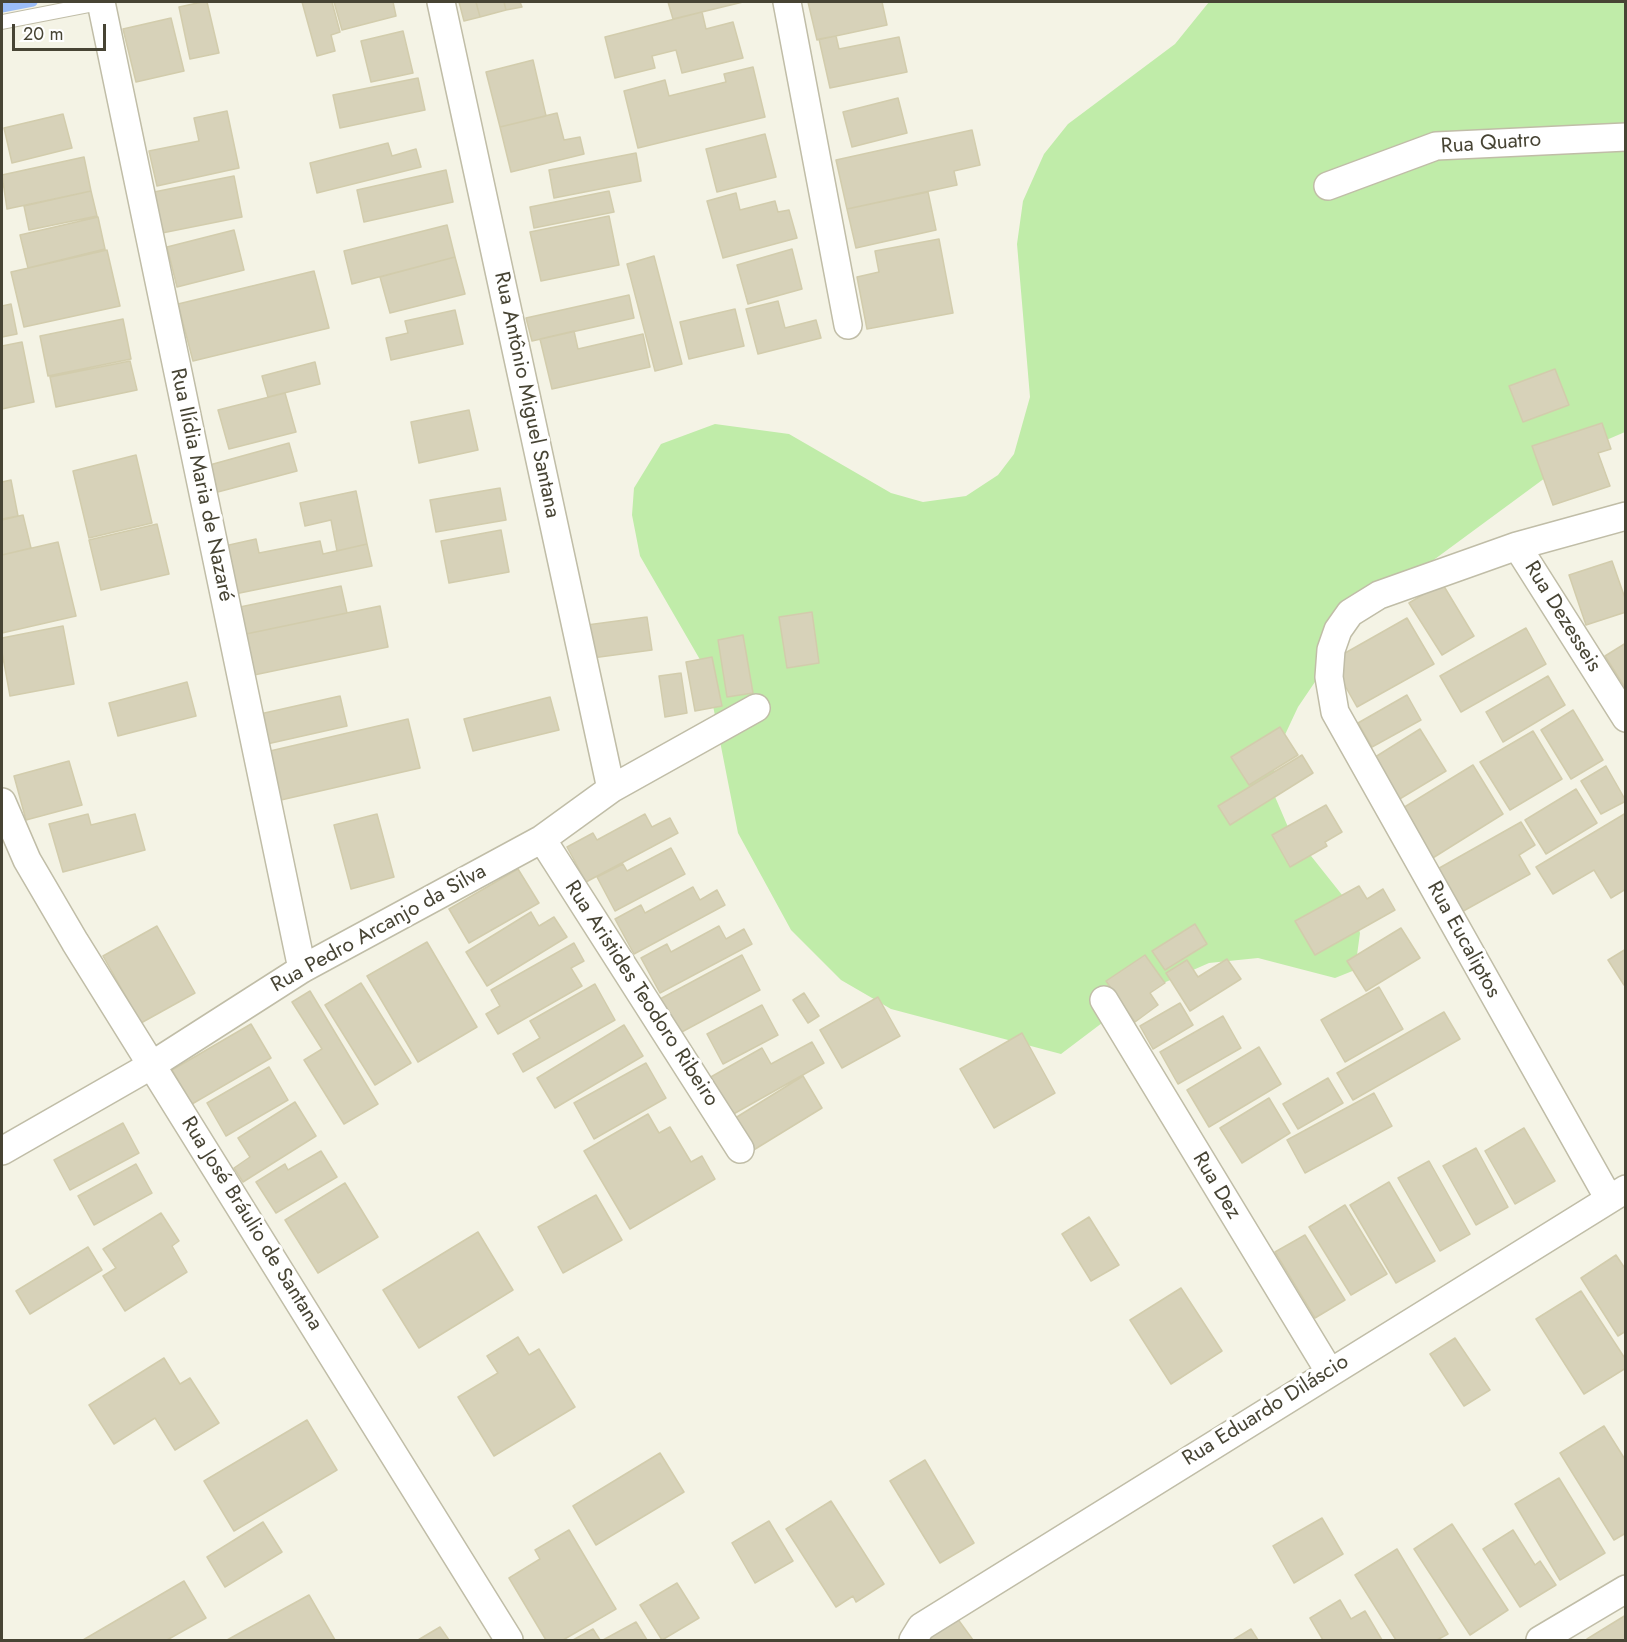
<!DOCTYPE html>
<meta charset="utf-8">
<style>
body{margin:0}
#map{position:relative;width:1627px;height:1642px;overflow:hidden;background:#f4f3e5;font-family:Jost,sans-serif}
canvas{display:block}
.frame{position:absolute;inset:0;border:3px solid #474434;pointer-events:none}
.scale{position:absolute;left:12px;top:24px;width:94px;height:27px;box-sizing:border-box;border:3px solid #474434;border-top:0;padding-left:8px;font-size:18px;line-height:21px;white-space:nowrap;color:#474434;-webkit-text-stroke:4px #fff;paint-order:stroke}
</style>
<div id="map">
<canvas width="1627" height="1642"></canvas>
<div class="frame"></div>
<div class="scale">20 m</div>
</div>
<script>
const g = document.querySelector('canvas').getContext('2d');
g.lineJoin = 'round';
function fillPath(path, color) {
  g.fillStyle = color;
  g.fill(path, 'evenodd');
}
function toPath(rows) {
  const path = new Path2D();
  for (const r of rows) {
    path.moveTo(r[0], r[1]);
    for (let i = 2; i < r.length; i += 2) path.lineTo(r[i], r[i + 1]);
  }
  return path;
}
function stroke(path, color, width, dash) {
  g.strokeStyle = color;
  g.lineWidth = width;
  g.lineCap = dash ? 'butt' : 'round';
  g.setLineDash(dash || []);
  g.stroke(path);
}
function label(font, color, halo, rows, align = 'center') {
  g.font = font + ' Jost,sans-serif';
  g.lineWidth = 6;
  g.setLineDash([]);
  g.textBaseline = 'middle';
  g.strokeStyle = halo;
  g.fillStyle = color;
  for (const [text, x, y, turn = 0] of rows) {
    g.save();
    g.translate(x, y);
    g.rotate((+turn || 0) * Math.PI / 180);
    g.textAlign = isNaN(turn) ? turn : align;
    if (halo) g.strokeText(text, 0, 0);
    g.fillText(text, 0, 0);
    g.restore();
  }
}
fillPath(toPath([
 [1209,2,1625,2,1625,432,1583,450,1401,584,1342,642,1298,707,1275,756,1273,792,1288,827,1354,910,1360,933,1355,970,1335,978,1258,958,1209,963,1143,992,1061,1054,891,1009,841,980,791,930,738,833,706,670,640,556,632,515,634,488,661,444,715,424,789,434,891,493,923,502,966,496,998,475,1014,454,1030,397,1017,244,1023,201,1044,154,1068,124,1175,44]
]), '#c0eca9');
stroke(toPath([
 [2,8,33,2]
]), '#9bbdf7', 9);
const building = toPath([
 [202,2,207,2,219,53,190,59,179,7,202,2],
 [302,2,332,2,340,32,331,35,335,51,317,56,302,2],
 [334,2,393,2,396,16,342,30,334,2],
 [459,2,476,2,480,17,464,21,459,2],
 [476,2,504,2,506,10,480,17,476,2],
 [504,2,520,2,522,7,506,10,504,2],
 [668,2,743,2,673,19,668,2],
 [808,2,882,2,887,25,817,40,808,2],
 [702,12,706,29,733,22,743,58,682,73,676,50,652,56,655,68,615,78,605,37,702,12],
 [171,18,184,71,136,82,123,29,171,18],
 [403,31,413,73,371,82,361,41,403,31],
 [836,36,839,49,899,37,907,72,830,88,819,39,836,36],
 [533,60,546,116,500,127,486,72,533,60],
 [753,67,765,117,638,148,624,91,665,80,669,96,726,82,724,74,753,67],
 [418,78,425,110,340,128,333,95,418,78],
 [898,98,907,133,852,147,843,112,898,98],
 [227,111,239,168,157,186,149,151,199,141,194,118,227,111],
 [557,113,564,140,580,137,584,154,511,172,500,127,557,113],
 [63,114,72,148,12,163,4,128,63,114],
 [972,130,980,165,954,171,957,185,847,209,836,160,972,130],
 [765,134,776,177,717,192,706,149,765,134],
 [388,143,392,156,416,149,421,167,317,193,310,163,388,143],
 [636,153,641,181,554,198,549,170,636,153],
 [84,157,91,191,7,209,2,175,84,157],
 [446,170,453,202,364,222,357,190,446,170],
 [234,176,242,217,162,233,154,192,234,176],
 [91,191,97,216,29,230,24,206,91,191],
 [609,191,614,212,534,228,530,207,609,191],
 [928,192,936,230,856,248,847,209,928,192],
 [736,193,740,210,775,201,778,212,789,210,797,238,723,258,707,201,736,193],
 [609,216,619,265,541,281,530,232,609,216],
 [98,217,105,249,28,268,20,235,98,217],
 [447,225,455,257,352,284,344,251,447,225],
 [234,230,244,270,177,287,167,247,234,230],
 [939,239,953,313,867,329,857,277,879,272,875,251,939,239],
 [792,249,802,289,748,304,737,265,792,249],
 [107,250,120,306,24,327,11,272,107,250],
 [654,256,682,364,655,371,627,264,654,256],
 [455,257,465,294,390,313,380,277,455,257],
 [314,271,329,328,193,361,178,304,314,271],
 [629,295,634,318,532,341,526,318,629,295],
 [778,301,785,328,816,320,821,338,758,354,746,309,778,301],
 [11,304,17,334,2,337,2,306,11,304],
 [735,309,744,346,689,359,680,322,735,309],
 [455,310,463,344,391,360,386,338,408,333,405,321,455,310],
 [123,319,131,359,48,376,40,336,123,319],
 [574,331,578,349,643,334,650,367,552,389,540,339,574,331],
 [22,342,34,402,2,409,2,346,22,342],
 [130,361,137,390,56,407,50,377,130,361],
 [315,362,320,384,268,397,262,376,315,362],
 [1555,369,1569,405,1523,422,1509,386,1555,369],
 [285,393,296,432,229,449,218,410,285,393],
 [469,410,478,450,419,463,411,422,469,410],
 [1602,423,1611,449,1598,453,1610,486,1553,505,1532,446,1602,423],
 [289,443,297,471,214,493,206,466,289,443],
 [136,455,152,523,89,538,73,471,136,455],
 [11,480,18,516,2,519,2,482,11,480],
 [500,488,506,520,436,532,430,500,500,488],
 [356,491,367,544,337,551,331,520,305,526,300,503,356,491],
 [23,515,31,548,2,555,2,520,23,515],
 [157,524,169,574,101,590,89,540,157,524],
 [501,530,509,572,449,583,441,541,501,530],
 [256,539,259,553,320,541,323,554,367,544,372,566,230,595,220,547,256,539],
 [58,542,76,616,2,633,2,555,58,542],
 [1612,561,1626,601,1626,612,1586,625,1569,575,1612,561],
 [1442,583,1474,636,1442,655,1409,603,1442,583],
 [341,586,347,613,246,634,240,607,341,586],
 [380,606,388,647,254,675,246,634,380,606],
 [812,612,819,663,787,668,779,617,812,612],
 [647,617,652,650,592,658,587,625,647,617],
 [1407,618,1434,664,1357,707,1331,661,1407,618],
 [63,626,74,684,10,696,2,652,2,638,63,626],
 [1526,628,1546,664,1461,712,1440,676,1526,628],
 [743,635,753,693,727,697,718,640,743,635],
 [1626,643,1626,689,1605,656,1626,643],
 [712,657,722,706,695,711,686,662,712,657],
 [681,673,687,713,665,717,659,676,681,673],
 [1548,676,1565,705,1503,742,1486,712,1548,676],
 [187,682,196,716,118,736,109,703,187,682],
 [1407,695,1421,720,1372,747,1358,723,1407,695],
 [340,696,347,726,267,744,260,714,340,696],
 [550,697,559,730,473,751,464,719,550,697],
 [1573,710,1603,760,1571,779,1541,730,1573,710],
 [408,719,420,768,281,800,270,751,408,719],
 [1280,727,1298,755,1249,785,1231,757,1280,727],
 [1420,729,1446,771,1398,800,1372,759,1420,729],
 [1533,731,1562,779,1510,810,1480,762,1533,731],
 [1302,755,1313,773,1230,825,1218,806,1302,755],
 [69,761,82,805,26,820,14,776,69,761],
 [1473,765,1503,814,1428,861,1398,811,1473,765],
 [1606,766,1626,801,1601,814,1581,781,1606,766],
 [1576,789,1597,823,1546,854,1525,820,1576,789],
 [1326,805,1342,832,1325,842,1327,846,1290,867,1272,835,1326,805],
 [1626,813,1626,889,1611,898,1594,870,1553,894,1536,867,1626,813],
 [88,814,91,825,135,814,145,850,63,872,49,824,88,814],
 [377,814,394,877,351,889,334,825,377,814],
 [645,814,652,827,670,818,678,833,586,882,567,847,593,833,597,840,645,814],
 [1521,822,1535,845,1519,855,1530,874,1458,914,1434,871,1521,822],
 [671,848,685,874,615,911,597,877,623,864,627,871,671,848],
 [518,869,539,903,469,943,449,909,518,869],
 [1359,886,1367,899,1383,889,1395,910,1315,955,1295,921,1359,886],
 [693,887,700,900,717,890,725,905,634,954,615,919,641,905,645,913,693,887],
 [531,912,539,926,554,917,567,937,487,986,466,952,531,912],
 [1195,924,1207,944,1165,970,1152,951,1195,924],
 [157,926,195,993,141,1023,103,956,157,926],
 [719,926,726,939,744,929,752,944,660,993,641,958,667,944,671,952,719,926],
 [1401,928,1420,958,1366,991,1347,961,1401,928],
 [427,942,477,1027,418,1062,367,976,427,942],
 [574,943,584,961,571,968,582,986,498,1034,486,1014,500,1006,491,990,574,943],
 [1626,949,1626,984,1624,985,1608,960,1626,949],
 [742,955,760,990,678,1034,660,999,742,955],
 [1145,955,1165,983,1150,993,1158,1005,1135,1022,1106,981,1145,955],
 [1227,959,1241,979,1190,1011,1166,973,1187,960,1198,977,1227,959],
 [361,983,411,1063,375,1085,325,1005,361,983],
 [595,984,615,1020,523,1072,513,1054,540,1038,530,1021,595,984],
 [1379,987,1403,1029,1345,1062,1321,1020,1379,987],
 [310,991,378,1104,344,1124,304,1060,322,1049,292,1002,310,991],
 [804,993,819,1016,808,1023,793,1000,804,993],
 [878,997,900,1036,842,1068,820,1030,878,997],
 [1180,1003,1193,1025,1153,1049,1140,1026,1180,1003],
 [762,1005,778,1035,723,1064,707,1034,762,1005],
 [1444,1012,1460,1039,1353,1100,1337,1073,1444,1012],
 [1223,1016,1241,1048,1178,1084,1160,1052,1223,1016],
 [251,1024,271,1058,192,1104,172,1070,251,1024],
 [624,1025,643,1056,555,1108,537,1078,624,1025],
 [1022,1033,1055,1093,994,1128,960,1069,1022,1033],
 [812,1042,824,1063,730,1116,709,1078,762,1048,771,1064,812,1042],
 [1259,1047,1281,1084,1209,1127,1187,1090,1259,1047],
 [646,1063,666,1098,594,1139,574,1103,646,1063],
 [269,1067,288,1100,226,1136,207,1103,269,1067],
 [803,1076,822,1108,752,1151,732,1120,803,1076],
 [1328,1078,1343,1103,1298,1129,1283,1104,1328,1078],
 [1374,1093,1392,1126,1305,1173,1287,1140,1374,1093],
 [1269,1098,1290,1133,1242,1163,1220,1128,1269,1098],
 [295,1102,316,1136,243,1182,234,1168,250,1157,238,1138,295,1102],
 [648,1114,659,1133,670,1127,691,1162,702,1156,715,1179,630,1229,584,1151,648,1114],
 [123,1123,139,1153,70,1190,54,1160,123,1123],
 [1524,1128,1555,1181,1515,1204,1485,1151,1524,1128],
 [1476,1148,1508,1207,1476,1225,1443,1166,1476,1148],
 [321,1151,337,1177,276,1213,256,1182,285,1164,288,1170,321,1151],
 [1429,1161,1470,1234,1440,1251,1398,1178,1429,1161],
 [136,1164,152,1193,94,1225,78,1196,136,1164],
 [1389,1182,1435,1261,1396,1283,1350,1205,1389,1182],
 [345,1183,378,1237,318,1273,285,1220,345,1183],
 [596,1195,622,1240,563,1273,538,1227,596,1195],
 [1345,1205,1387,1274,1351,1295,1309,1227,1345,1205],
 [161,1213,179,1241,172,1246,187,1272,125,1311,103,1276,116,1268,103,1249,161,1213],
 [1089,1217,1119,1265,1091,1281,1062,1234,1089,1217],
 [478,1232,513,1290,419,1348,383,1290,478,1232],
 [1305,1235,1345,1300,1315,1318,1275,1252,1305,1235],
 [88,1247,102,1270,30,1314,16,1291,88,1247],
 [1616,1255,1626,1270,1626,1331,1618,1336,1581,1278,1616,1255],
 [1181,1288,1222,1351,1171,1384,1130,1320,1181,1288],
 [1581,1291,1626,1360,1626,1368,1584,1394,1536,1319,1581,1291],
 [518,1337,529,1355,539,1349,575,1407,494,1456,458,1397,498,1373,487,1356,518,1337],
 [1455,1338,1490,1390,1464,1406,1430,1354,1455,1338],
 [164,1358,180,1384,190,1378,219,1423,175,1450,155,1418,114,1444,89,1405,164,1358],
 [307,1420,337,1470,234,1531,204,1481,307,1420],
 [1604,1426,1626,1461,1626,1533,1614,1540,1560,1453,1604,1426],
 [660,1453,684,1492,596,1545,573,1506,660,1453],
 [925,1460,974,1543,940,1563,890,1481,925,1460],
 [1559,1478,1605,1553,1560,1580,1515,1504,1559,1478],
 [831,1501,884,1584,856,1602,853,1596,836,1607,786,1529,831,1501],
 [1322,1518,1343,1554,1294,1583,1273,1546,1322,1518],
 [769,1521,793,1561,755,1583,732,1543,769,1521],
 [263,1522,282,1552,225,1587,207,1557,263,1522],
 [1452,1524,1508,1610,1470,1635,1414,1549,1452,1524],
 [569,1530,616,1609,563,1640,546,1640,509,1578,540,1559,535,1550,569,1530],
 [1513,1530,1535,1565,1540,1561,1556,1585,1520,1607,1483,1549,1513,1530],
 [1397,1549,1448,1634,1437,1640,1396,1640,1355,1575,1397,1549],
 [184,1581,206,1618,167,1640,83,1640,184,1581],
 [677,1583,699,1618,662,1640,640,1605,677,1583],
 [309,1595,335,1640,227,1640,309,1595],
 [1340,1600,1351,1619,1365,1611,1382,1640,1323,1640,1310,1618,1340,1600],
 [1626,1615,1626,1640,1588,1640,1587,1639,1626,1615],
 [957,1618,973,1640,923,1640,957,1618],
 [636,1622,647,1640,603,1640,636,1622],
 [440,1627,449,1640,418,1640,440,1627],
 [593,1629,600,1640,573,1640,593,1629],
 [1251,1629,1258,1640,1233,1640,1251,1629]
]);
fillPath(building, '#d7d2b9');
stroke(building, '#d2ccac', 1.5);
const lane = toPath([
 [2,22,105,2]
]);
const street = toPath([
 [101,2,302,969],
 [441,2,611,789],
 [787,2,848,325],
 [1328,186,1436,146,1626,137],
 [1517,546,1626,718],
 [2,802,27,860,75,942,509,1640],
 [542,839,740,1149],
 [1104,1000,1329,1371],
 [2,1151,152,1065,302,969,542,839,611,789,756,708],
 [1609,1199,1335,712,1329,677,1331,650,1338,630,1350,613,1379,595,1517,546,1626,516],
 [913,1640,921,1627,1626,1189],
 [1540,1640,1626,1589]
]);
stroke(lane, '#c0bda7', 16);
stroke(street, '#c0bda7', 30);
stroke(lane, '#fff', 14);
stroke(street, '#fff', 27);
label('21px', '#474434', '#fff', [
 ["Rua Quatro",1491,144,-4],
 ["Rua Antônio Miguel Santana",526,395,78],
 ["Rua Ilídia Maria de Nazaré",201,485,78],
 ["Rua Dezesseis",1562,617,58],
 ["Rua Pedro Arcanjo da Silva",379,929,-29],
 ["Rua Eucaliptos",1463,940,61],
 ["Rua Aristides Teodoro Ribeiro",641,994,57],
 ["Rua Dez",1216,1186,59],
 ["Rua José Bráulio de Santana",251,1224,58],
 ["Rua Eduardo Diláscio",1266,1411,-32]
]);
</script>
